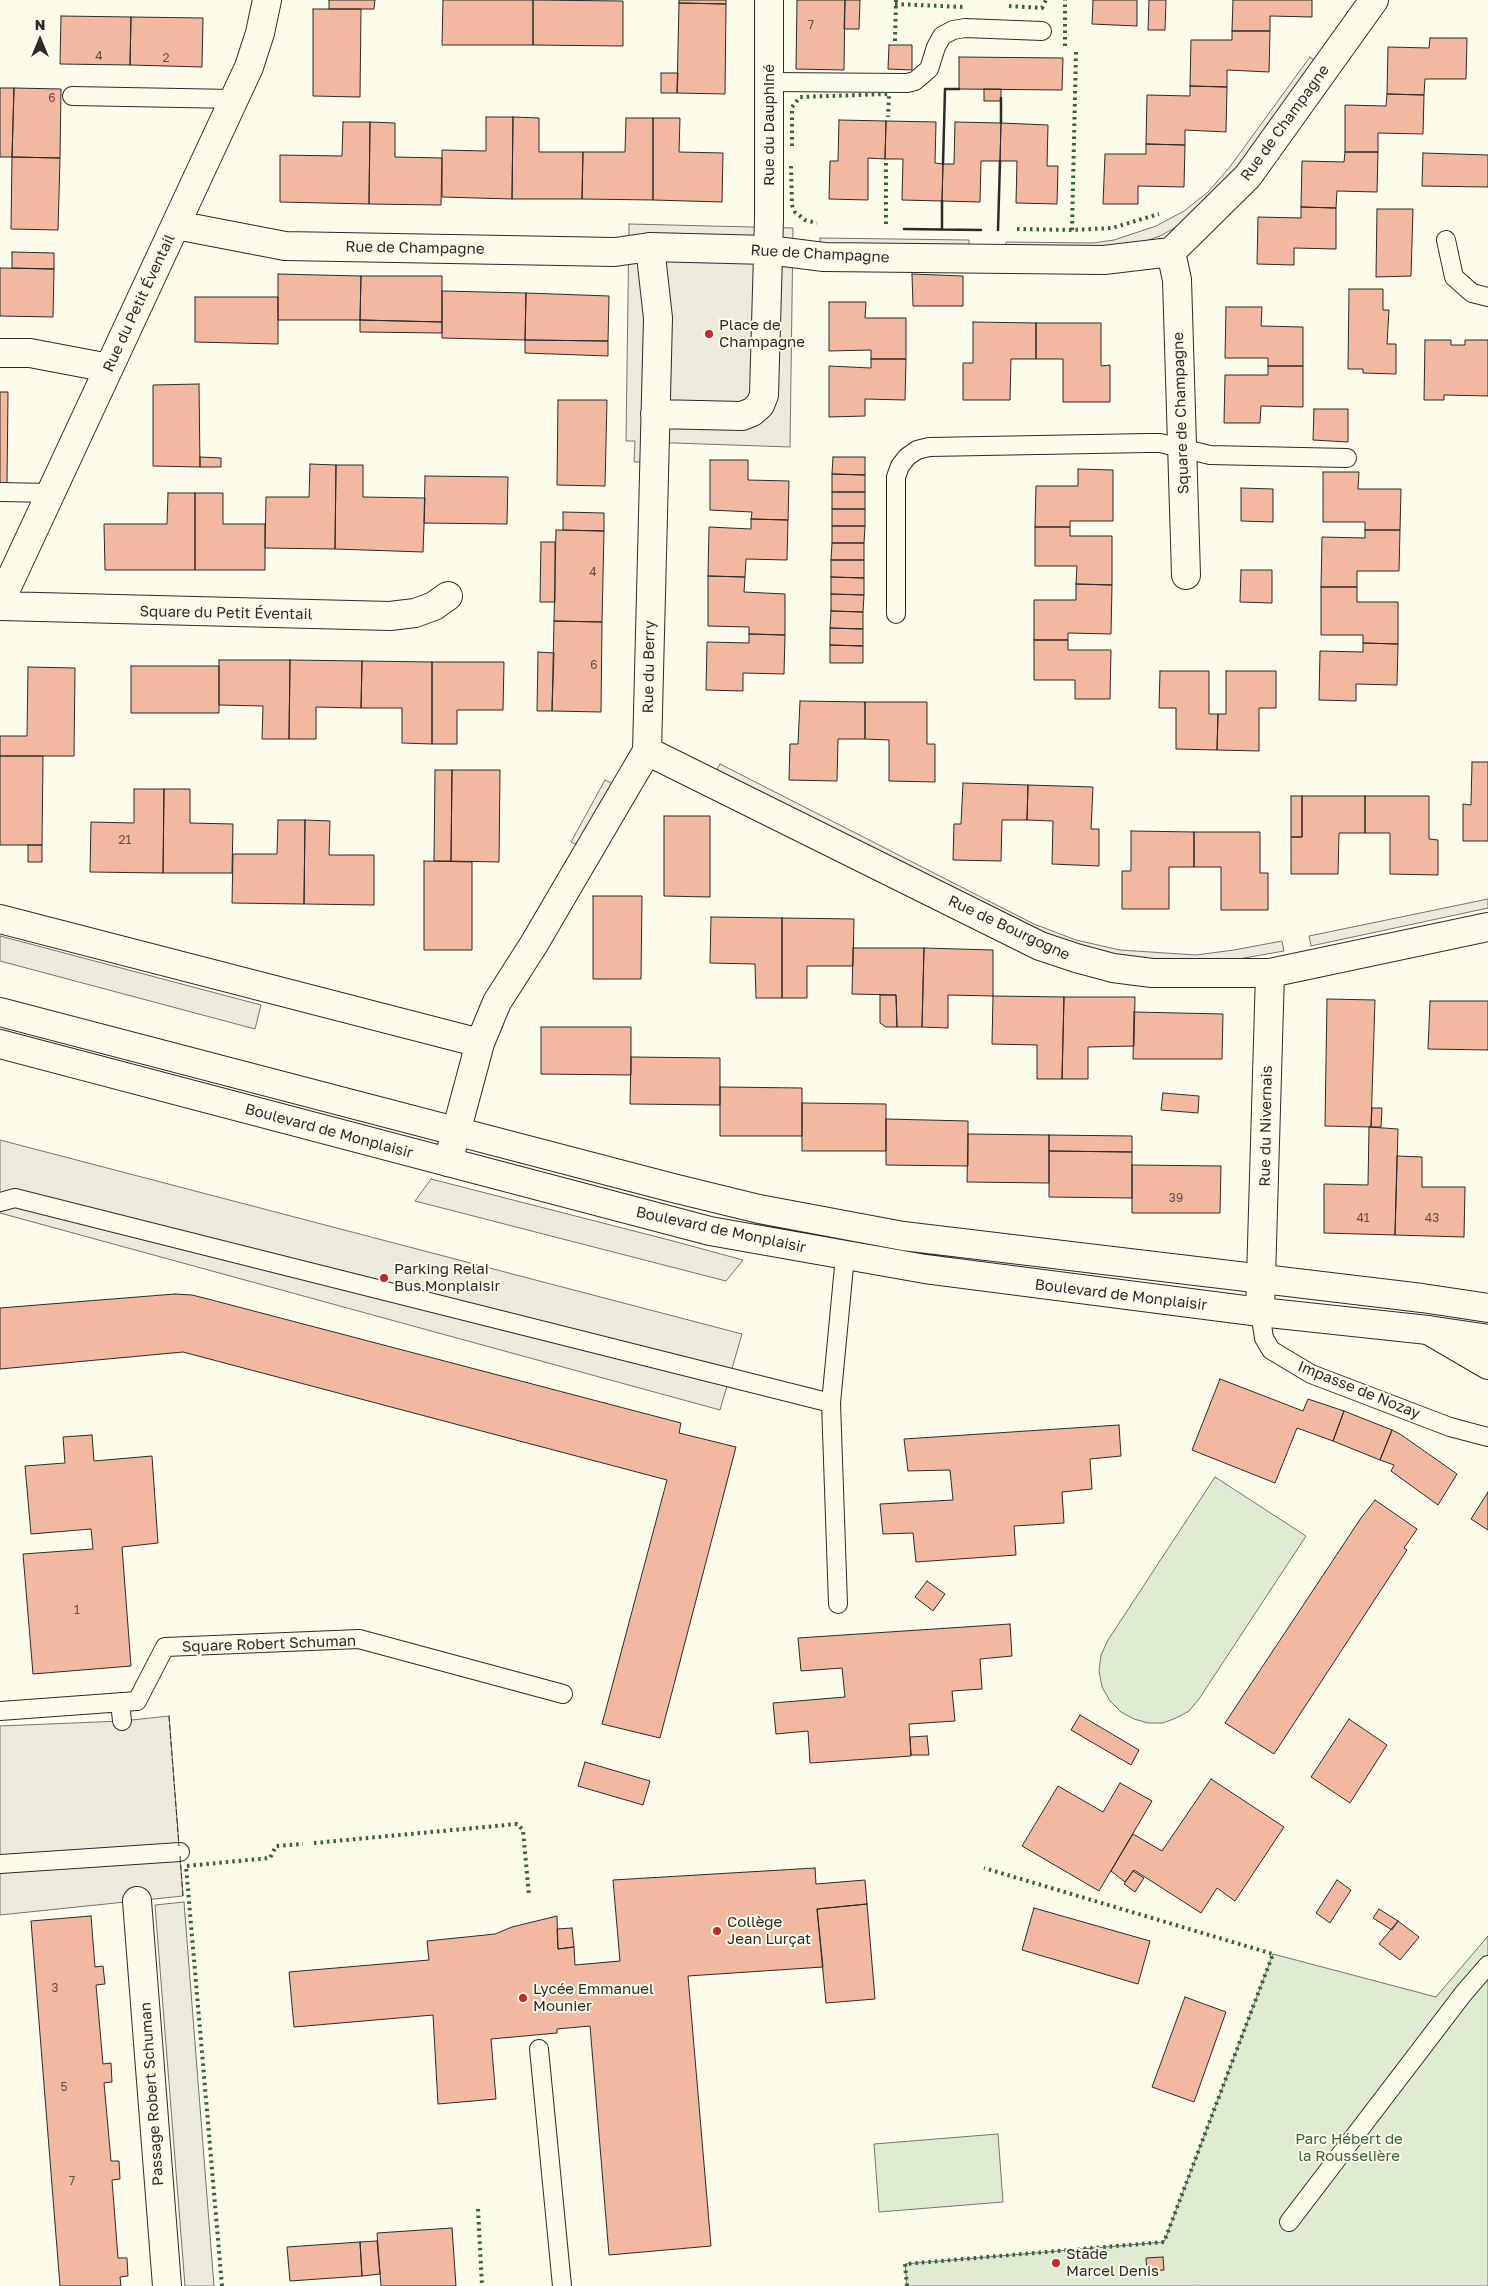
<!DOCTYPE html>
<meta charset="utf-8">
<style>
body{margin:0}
#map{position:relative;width:1488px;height:2286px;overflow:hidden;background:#fdfbea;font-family:"Golos Text",sans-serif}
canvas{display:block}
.north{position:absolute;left:15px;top:15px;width:50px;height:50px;-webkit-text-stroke:4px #fdfbea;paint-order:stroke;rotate:0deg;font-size:14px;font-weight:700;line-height:20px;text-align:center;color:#2b2b2b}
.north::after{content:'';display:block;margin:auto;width:18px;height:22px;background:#2b2b2b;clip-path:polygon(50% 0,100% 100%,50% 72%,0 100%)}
</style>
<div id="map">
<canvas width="1488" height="2286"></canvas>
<div class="north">N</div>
</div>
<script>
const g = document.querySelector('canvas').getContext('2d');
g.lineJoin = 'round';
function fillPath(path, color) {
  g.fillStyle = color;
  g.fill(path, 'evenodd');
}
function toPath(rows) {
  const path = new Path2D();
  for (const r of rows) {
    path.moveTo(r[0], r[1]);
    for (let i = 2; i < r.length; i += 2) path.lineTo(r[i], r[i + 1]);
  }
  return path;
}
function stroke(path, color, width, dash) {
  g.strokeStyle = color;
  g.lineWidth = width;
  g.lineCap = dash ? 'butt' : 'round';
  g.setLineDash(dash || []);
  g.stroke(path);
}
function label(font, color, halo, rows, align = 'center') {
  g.font = font + ' "Golos Text",sans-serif';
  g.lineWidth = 4;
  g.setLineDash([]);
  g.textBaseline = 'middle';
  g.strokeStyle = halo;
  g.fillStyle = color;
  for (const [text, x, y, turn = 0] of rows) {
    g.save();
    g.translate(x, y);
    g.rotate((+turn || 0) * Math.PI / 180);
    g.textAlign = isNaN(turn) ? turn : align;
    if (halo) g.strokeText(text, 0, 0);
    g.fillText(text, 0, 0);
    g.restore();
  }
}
const green = toPath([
 [1215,1477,1306,1536,1199,1699,1189,1711,1176,1718,1163,1723,1148,1723,1134,1719,1121,1712,1110,1701,1102,1687,1099,1671,1101,1655,1108,1640,1215,1477],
 [1488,1936,1488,2286,907,2286,905,2264,1164,2242,1273,1954,1436,1997,1488,1936],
 [998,2134,1003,2202,879,2212,874,2144,998,2134]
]);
fillPath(green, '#deebd1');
stroke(green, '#74746e', 1);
const parking = toPath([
 [1310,57,1318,63,1233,180,1187,221,1160,236,1129,247,1006,251,1006,242,1093,243,1114,240,1156,226,1184,211,1208,192,1229,168,1310,57],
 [629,224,793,228,790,447,645,442,645,462,634,462,635,441,626,441,629,224],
 [820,238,969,240,969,250,820,248,820,238],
 [720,764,1034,924,1076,940,1120,950,1196,955,1234,950,1282,941,1284,951,1216,963,1177,966,1068,950,714,775,720,764],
 [605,780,613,784,579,846,571,842,605,780],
 [1488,899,1488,908,1311,946,1309,936,1488,899],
 [0,936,261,1005,255,1029,0,961,0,936],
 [0,1140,742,1334,720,1410,0,1213,0,1140],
 [431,1179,673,1241,743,1260,726,1281,415,1201,431,1179],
 [169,1716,183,1896,0,1915,0,1726,122,1721,169,1716],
 [184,1902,214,2286,185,2286,155,1905,184,1902]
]);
fillPath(parking, '#eceadb');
stroke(parking, '#74746e', 1);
const building = toPath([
 [329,0,375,0,374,9,329,9,329,0],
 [443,0,533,0,533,45,442,45,443,0],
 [533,0,623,1,623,46,533,45,533,0],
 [679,0,726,0,726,4,679,3,679,0],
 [797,0,845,0,844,70,796,69,797,0],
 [845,0,860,0,859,29,844,29,845,0],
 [1093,0,1137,0,1137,26,1092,24,1093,0],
 [1149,0,1166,0,1165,30,1148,30,1149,0],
 [1233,0,1312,0,1312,17,1270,16,1270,31,1232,31,1233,0],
 [679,3,726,4,725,94,677,93,679,3],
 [313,9,361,9,360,97,313,96,313,9],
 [61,16,131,17,130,65,60,64,61,16],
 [131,17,203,18,202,67,130,65,131,17],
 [1232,31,1270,31,1269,72,1227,70,1227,87,1190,86,1191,40,1232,40,1232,31],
 [1430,38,1467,38,1466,79,1425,79,1424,95,1387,94,1388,47,1429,48,1430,38],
 [889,45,912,45,912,70,888,69,889,45],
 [959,57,1063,58,1062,90,959,89,959,57],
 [661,73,678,73,677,93,661,93,661,73],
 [1190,86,1227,87,1226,132,1185,130,1185,145,1146,144,1147,95,1190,96,1190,86],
 [0,88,14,88,12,157,0,157,0,88],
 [14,88,61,89,60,158,12,157,14,88],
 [984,89,1001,89,1001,101,984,101,984,89],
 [1387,94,1424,95,1423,134,1378,133,1378,152,1345,152,1345,105,1386,106,1387,94],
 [486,117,513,117,512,199,442,197,442,150,486,151,486,117],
 [513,117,539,118,539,152,583,152,582,199,512,199,513,117],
 [626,118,653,118,653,200,582,199,583,152,625,152,626,118],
 [653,118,680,118,679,152,723,153,722,202,653,200,653,118],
 [839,120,886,121,885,159,868,158,868,200,829,199,830,161,838,161,839,120],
 [886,121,936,122,935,163,943,164,942,201,902,200,903,159,885,159,886,121],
 [343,122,370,122,369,204,280,202,280,155,342,156,343,122],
 [370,122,395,123,395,157,442,158,441,205,369,204,370,122],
 [955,122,1001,123,1000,161,981,161,980,202,942,201,943,164,954,164,955,122],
 [1001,123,1048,125,1047,166,1058,166,1057,204,1016,203,1017,161,1000,161,1001,123],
 [1146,144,1185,145,1184,187,1138,186,1138,204,1103,204,1105,154,1146,154,1146,144],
 [1345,152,1378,152,1377,192,1337,191,1336,208,1301,207,1302,161,1344,162,1345,152],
 [1423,153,1488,155,1488,187,1422,186,1423,153],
 [12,157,60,158,58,230,11,229,12,157],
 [1301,207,1336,208,1336,249,1294,248,1294,265,1257,264,1258,217,1301,218,1301,207],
 [1377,209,1413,209,1411,276,1376,277,1377,209],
 [12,252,54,253,54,269,12,268,12,252],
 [0,268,54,269,53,317,0,316,0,268],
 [278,274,361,276,360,320,278,320,278,274],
 [912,274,963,276,963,306,913,306,912,274],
 [361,276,442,276,442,322,360,320,361,276],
 [1349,289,1383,289,1383,310,1389,310,1387,344,1396,344,1396,374,1363,373,1363,369,1348,369,1349,289],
 [442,291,526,293,525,340,442,338,442,291],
 [526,293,609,296,608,341,525,340,526,293],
 [195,297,278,297,278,344,195,342,195,297],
 [829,302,866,302,865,318,906,318,906,359,871,359,871,350,829,351,829,302],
 [1226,307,1262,307,1261,326,1303,327,1303,366,1268,366,1268,358,1225,358,1226,307],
 [360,320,442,322,442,333,360,332,360,320],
 [973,322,1036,323,1036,359,1011,359,1010,400,963,400,963,363,973,363,973,322],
 [1036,323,1101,323,1101,366,1110,365,1110,402,1063,402,1063,359,1036,359,1036,323],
 [525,340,608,341,608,356,525,353,525,340],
 [1425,340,1451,340,1451,345,1465,345,1465,340,1488,340,1488,396,1444,395,1444,400,1424,400,1425,340],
 [871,359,906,359,905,400,865,399,865,416,829,417,829,366,871,368,871,359],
 [1268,366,1303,366,1303,407,1261,406,1260,423,1224,423,1225,375,1268,375,1268,366],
 [199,384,200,467,153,466,153,385,199,384],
 [0,392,8,392,7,485,0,485,0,392],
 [558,400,607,400,605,486,557,485,558,400],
 [1314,409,1348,409,1348,442,1313,440,1314,409],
 [200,457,221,458,221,467,200,467,200,457],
 [833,457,865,457,865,475,832,474,833,457],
 [710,460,748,460,748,480,789,481,788,520,751,519,752,512,710,510,710,460],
 [310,464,336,465,335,549,265,548,266,497,309,497,310,464],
 [336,465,363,465,363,497,425,498,423,552,335,549,336,465],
 [1078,469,1113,470,1113,521,1070,521,1070,527,1035,527,1036,486,1078,486,1078,469],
 [1323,472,1359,472,1358,489,1401,489,1400,530,1365,530,1365,522,1323,522,1323,472],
 [832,474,865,475,865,492,832,492,832,474],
 [425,476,508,477,507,524,424,523,425,476],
 [1241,488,1273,489,1273,522,1241,521,1241,488],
 [832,492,865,492,865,509,832,509,832,492],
 [168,493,195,493,195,570,105,570,104,524,167,524,168,493],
 [195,493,223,493,223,524,265,524,265,570,195,570,195,493],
 [832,509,865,509,865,526,832,526,832,509],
 [563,512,604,513,604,531,563,530,563,512],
 [751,519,788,520,787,560,746,559,745,577,708,576,709,527,751,529,751,519],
 [832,526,865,526,864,543,832,543,832,526],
 [1035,527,1070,527,1070,536,1112,536,1112,585,1076,584,1077,566,1035,566,1035,527],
 [556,530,604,531,602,622,554,621,556,530],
 [1365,530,1400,530,1399,571,1357,571,1357,587,1321,587,1322,537,1365,538,1365,530],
 [541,542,555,542,555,602,540,602,541,542],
 [832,543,864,543,864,560,831,560,832,543],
 [831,560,864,560,864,578,831,577,831,560],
 [1241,570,1272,570,1272,603,1240,602,1241,570],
 [708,576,745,577,744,592,785,594,785,635,749,634,749,627,708,626,708,576],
 [831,577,864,578,864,595,831,594,831,577],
 [1076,584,1112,585,1111,634,1068,633,1068,640,1034,640,1034,600,1076,600,1076,584],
 [1321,587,1357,587,1357,602,1398,602,1398,644,1363,643,1363,635,1321,635,1321,587],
 [831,594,864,595,863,612,831,611,831,594],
 [831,611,863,612,863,629,830,628,831,611],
 [554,621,602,622,601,712,552,711,554,621],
 [830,628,863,629,863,646,830,645,830,628],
 [749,634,785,635,784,674,743,673,743,691,706,690,707,642,749,643,749,634],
 [1034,640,1068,640,1068,650,1111,650,1110,699,1075,699,1075,680,1034,680,1034,640],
 [1363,643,1398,644,1397,685,1356,684,1356,701,1319,700,1320,651,1363,652,1363,643],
 [830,645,863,646,863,663,830,663,830,645],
 [538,652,554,653,552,711,537,711,538,652],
 [219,660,290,660,289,739,262,739,263,706,219,705,219,660],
 [290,660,362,661,361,708,316,707,316,739,289,739,290,660],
 [362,661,432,662,432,744,402,743,402,708,361,708,362,661],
 [432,662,504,662,503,710,457,710,457,744,432,744,432,662],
 [131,666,219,666,219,713,131,713,131,666],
 [28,667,75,668,74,756,0,756,0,736,27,736,28,667],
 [1160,671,1209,671,1209,714,1218,714,1217,750,1176,749,1176,708,1159,708,1160,671],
 [1226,671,1276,671,1276,708,1259,708,1259,751,1217,750,1218,714,1226,714,1226,671],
 [800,701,865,702,865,739,838,739,837,781,789,780,790,744,798,744,800,701],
 [865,702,927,702,927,744,935,744,935,782,889,781,889,740,865,739,865,702],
 [0,756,43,756,42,845,0,845,0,756],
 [1472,762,1488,762,1488,841,1463,841,1463,804,1471,805,1472,762],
 [435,770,452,770,451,861,434,861,435,770],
 [452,770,500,770,499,862,451,861,452,770],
 [963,783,1028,785,1027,820,1002,820,1001,861,953,860,954,824,961,824,963,783],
 [1028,785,1093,787,1091,829,1099,829,1099,866,1052,864,1053,821,1027,820,1028,785],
 [134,789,164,789,163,873,90,872,91,822,134,823,134,789],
 [164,789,190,789,190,823,233,824,232,873,163,873,164,789],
 [1291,796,1302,796,1302,837,1291,837,1291,796],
 [1302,796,1365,796,1365,833,1339,833,1338,874,1291,874,1291,837,1302,837,1302,796],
 [1365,796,1429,796,1429,839,1438,840,1438,875,1390,874,1390,833,1365,833,1365,796],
 [664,816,710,816,710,897,664,896,664,816],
 [278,820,305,820,304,904,232,903,233,854,277,854,278,820],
 [305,820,330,821,329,855,374,855,374,905,304,904,305,820],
 [1131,831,1194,832,1194,867,1169,867,1169,909,1122,909,1122,871,1131,871,1131,831],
 [1194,832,1260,832,1260,873,1268,873,1268,910,1221,910,1221,867,1194,867,1194,832],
 [28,845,42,845,42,862,28,862,28,845],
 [424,861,472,862,472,950,424,950,424,861],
 [593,896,642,896,641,979,593,979,593,896],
 [711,917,782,918,782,998,756,998,755,964,710,963,711,917],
 [782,918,854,919,853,966,807,966,807,998,782,998,782,918],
 [853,948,924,948,922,1027,897,1027,896,995,852,994,853,948],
 [924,948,993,950,993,996,948,995,948,1028,922,1027,924,948],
 [880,995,896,995,897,1027,886,1027,880,1023,880,995],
 [993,996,1064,997,1062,1079,1037,1079,1037,1045,992,1044,993,996],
 [1064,997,1135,997,1134,1046,1088,1047,1088,1079,1062,1079,1064,997],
 [1327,999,1375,1000,1371,1127,1325,1126,1327,999],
 [1430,1001,1488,1001,1488,1050,1428,1049,1430,1001],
 [1134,1012,1223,1014,1222,1059,1133,1059,1134,1012],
 [541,1027,631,1027,631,1075,541,1074,541,1027],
 [631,1057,720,1058,720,1105,630,1104,631,1057],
 [720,1087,802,1088,802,1136,720,1136,720,1087],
 [1163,1093,1199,1096,1198,1113,1161,1110,1163,1093],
 [802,1103,886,1104,886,1151,802,1151,802,1103],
 [1372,1108,1382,1108,1381,1127,1371,1127,1372,1108],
 [886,1119,968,1121,968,1166,886,1165,886,1119],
 [1369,1127,1398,1129,1395,1235,1324,1233,1324,1184,1368,1185,1369,1127],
 [968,1134,1049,1135,1049,1183,967,1182,968,1134],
 [1049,1135,1132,1136,1132,1152,1049,1151,1049,1135],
 [1049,1151,1132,1152,1132,1198,1049,1197,1049,1151],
 [1397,1156,1422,1157,1422,1187,1465,1187,1464,1237,1395,1235,1397,1156],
 [1132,1165,1221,1166,1220,1213,1132,1213,1132,1165],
 [175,1294,192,1295,208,1299,681,1423,679,1433,736,1447,660,1738,602,1724,667,1480,183,1352,0,1369,0,1308,175,1294],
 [1220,1379,1303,1411,1308,1399,1344,1411,1333,1441,1297,1428,1275,1483,1192,1450,1220,1379],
 [1344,1411,1392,1430,1380,1460,1333,1441,1344,1411],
 [1119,1425,1121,1456,1090,1459,1092,1489,1062,1492,1064,1523,1014,1526,1016,1555,916,1562,913,1533,883,1534,880,1504,953,1500,950,1470,908,1471,904,1439,1119,1425],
 [1392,1430,1400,1434,1457,1474,1438,1505,1391,1471,1394,1465,1380,1460,1392,1430],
 [92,1435,94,1461,152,1456,158,1543,122,1547,131,1666,33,1674,23,1554,93,1549,91,1529,31,1534,25,1466,65,1463,63,1437,92,1435],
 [1488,1492,1488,1530,1471,1519,1488,1492],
 [1375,1500,1417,1529,1404,1548,1407,1550,1274,1754,1225,1723,1361,1518,1375,1500],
 [927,1581,945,1594,933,1611,915,1597,927,1581],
 [1010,1624,1012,1656,980,1659,982,1689,952,1691,955,1721,909,1724,911,1756,810,1763,808,1731,776,1734,773,1703,845,1697,842,1668,801,1671,798,1638,1010,1624],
 [1080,1715,1139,1750,1131,1765,1071,1730,1080,1715],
 [1349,1719,1387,1745,1350,1803,1311,1777,1349,1719],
 [927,1736,929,1755,911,1755,910,1737,927,1736],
 [585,1762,650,1781,643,1805,578,1786,585,1762],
 [1211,1779,1284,1827,1235,1901,1217,1888,1201,1913,1134,1870,1125,1882,1111,1871,1133,1834,1162,1851,1211,1779],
 [1120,1783,1152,1801,1099,1891,1022,1846,1058,1786,1103,1812,1120,1783],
 [815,1868,816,1884,865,1880,867,1904,817,1909,823,1967,688,1976,711,2246,609,2255,590,2026,557,2029,557,2033,491,2039,496,2099,438,2104,433,2015,294,2027,289,1972,429,1960,427,1941,495,1934,512,1927,557,1916,558,1949,574,1947,575,1965,620,1961,613,1880,815,1868],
 [1133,1871,1144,1878,1135,1892,1124,1884,1133,1871],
 [1337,1880,1351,1890,1330,1923,1316,1913,1337,1880],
 [867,1904,875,1999,826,2003,817,1909,867,1904],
 [1034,1908,1150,1941,1138,1984,1022,1950,1034,1908],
 [1379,1909,1398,1921,1392,1930,1373,1918,1379,1909],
 [91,1916,95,1967,103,1966,105,1984,96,1985,103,2064,111,2063,112,2082,104,2083,111,2161,119,2161,120,2179,112,2180,118,2258,127,2258,128,2276,120,2277,121,2286,60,2286,31,1921,91,1916],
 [1398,1921,1419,1937,1400,1960,1379,1944,1398,1921],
 [572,1928,574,1947,558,1949,557,1929,572,1928],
 [1185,1997,1226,2012,1194,2102,1152,2087,1185,1997],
 [452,2228,456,2286,381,2286,377,2233,452,2228],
 [377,2241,380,2274,362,2276,360,2242,377,2241],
 [360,2242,362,2276,290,2281,287,2247,360,2242],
 [1163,2257,1164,2270,1147,2271,1146,2258,1163,2257]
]);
fillPath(building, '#f2b8a0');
stroke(building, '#2b2b2b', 1);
const service = toPath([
 [769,82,907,83,915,81,929,69,936,47,942,36,953,30,965,28,1042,31],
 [72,96,234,99],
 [1446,240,1454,277,1472,293,1488,297],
 [0,492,51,493],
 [896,614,896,477,900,466,907,457,917,450,929,447,1148,443,1160,443,1210,455,1347,458],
 [0,1202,15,1198,831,1403],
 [1260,1312,1264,1338,1271,1350,1311,1374,1450,1427,1488,1437],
 [838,1604,831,1403,845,1256],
 [120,1702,122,1721],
 [0,1711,137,1701,165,1647,359,1639,563,1694],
 [0,1864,180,1852],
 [539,2049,562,2286],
 [1289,2222,1463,1994,1488,1965]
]);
const minor = toPath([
 [176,225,285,246,615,252,650,247,768,250,824,257,1104,260,1171,252,1248,176,1374,0],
 [1171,252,1177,280,1186,575],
 [0,353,30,353,109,368],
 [655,414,742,416,752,412,760,405,764,395,769,219,769,0],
 [0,602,249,67,260,33,267,0],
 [0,606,390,616,415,613,434,606,448,596],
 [647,751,1040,946,1076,958,1113,968,1152,973,1270,973,1488,927],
 [0,919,480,1043],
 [448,1162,480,1043,497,1002,534,944,647,751,658,318,650,247],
 [1260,1312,1270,973],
 [1428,1330,1488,1365],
 [137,1901,167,2286]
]);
const secondary = toPath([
 [0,1012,673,1188,759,1209,903,1236,1422,1298,1488,1308],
 [0,1044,710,1231,925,1269,1260,1312,1428,1330,1488,1339]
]);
stroke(service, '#2b2b2b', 20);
stroke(minor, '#2b2b2b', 30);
stroke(secondary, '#2b2b2b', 30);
stroke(service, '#fdfbea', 18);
stroke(minor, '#fdfbea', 28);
stroke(secondary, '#fdfbea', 28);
stroke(toPath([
 [895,4,963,7],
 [1009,6,1042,8,1046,0],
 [895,41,896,0],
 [1065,46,1065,0],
 [792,146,792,107,800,97,889,94,888,117],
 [886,163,886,224],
 [791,166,792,205,795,212,805,220,817,223],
 [1017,229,1072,230,1112,228,1159,214],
 [1072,230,1076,51],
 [314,1843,517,1824,523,1830,529,1896],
 [478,2209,482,2286],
 [222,2286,186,1866,270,1858,276,1846,303,1844],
 [907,2286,905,2264,1164,2242,1273,1954,984,1868]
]), '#34623c', 4, [2.5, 4]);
stroke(toPath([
 [169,1716,179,1846],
 [180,1856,183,1896]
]), '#2b2b2b', 1, [6, 2.5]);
stroke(toPath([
 [1001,123,1001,98],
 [943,164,945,89,959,89],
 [942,201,942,229],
 [904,229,981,230],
 [998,230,1000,161]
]), '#2b2b2b', 2.5);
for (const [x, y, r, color] of [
 [709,334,5,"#c62828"],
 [384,1278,5,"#c62828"],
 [717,1931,5,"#c62828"],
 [523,1998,5,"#c62828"],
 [1056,2263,5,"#c62828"]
]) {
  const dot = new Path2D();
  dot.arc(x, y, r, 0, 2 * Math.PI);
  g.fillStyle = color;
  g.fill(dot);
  stroke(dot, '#fdfbea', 2);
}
label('12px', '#5d4e48', null, [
 ["7",811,25],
 ["4",99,56],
 ["2",166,58],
 ["6",52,98],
 ["4",593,572],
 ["6",594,665],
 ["21",125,840],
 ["39",1176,1198],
 ["41",1363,1218],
 ["43",1432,1218],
 ["1",77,1610],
 ["3",55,1988],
 ["5",64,2087],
 ["7",72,2181]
]);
label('15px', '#2b2b2b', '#fdfbea', [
 ["Rue de Champagne",1285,123,-54],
 ["Rue du Dauphiné",769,125,-90],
 ["Rue de Champagne",415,248,1],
 ["Rue de Champagne",820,254,3],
 ["Rue du Petit Éventail",139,303,-65],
 ["Square de Champagne",1181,413,-92],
 ["Square du Petit Éventail",226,613,1],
 ["Rue du Berry",649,667,-89],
 ["Rue de Bourgogne",1009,928,25],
 ["Rue du Nivernais",1266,1126,-89],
 ["Boulevard de Monplaisir",329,1131,15],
 ["Boulevard de Monplaisir",721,1230,12],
 ["Boulevard de Monplaisir",1121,1295,7],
 ["Impasse de Nozay",1359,1390,22],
 ["Square Robert Schuman",269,1644,-2],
 ["Passage Robert Schuman",152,2094,-94]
]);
label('15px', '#2b2b2b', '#fdfbea', [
 ["Place de",719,325],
 ["Champagne",719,342],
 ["Parking Relai",394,1269],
 ["Bus Monplaisir",394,1286],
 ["Collège",727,1922],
 ["Jean Lurçat",727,1939],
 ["Lycée Emmanuel",533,1989],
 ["Mounier",533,2006],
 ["Stade",1066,2254],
 ["Marcel Denis",1066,2271]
], 'left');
label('15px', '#34623c', '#fdfbea', [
 ["Parc Hébert de",1349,2139],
 ["la Rousselière",1349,2156]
]);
</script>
